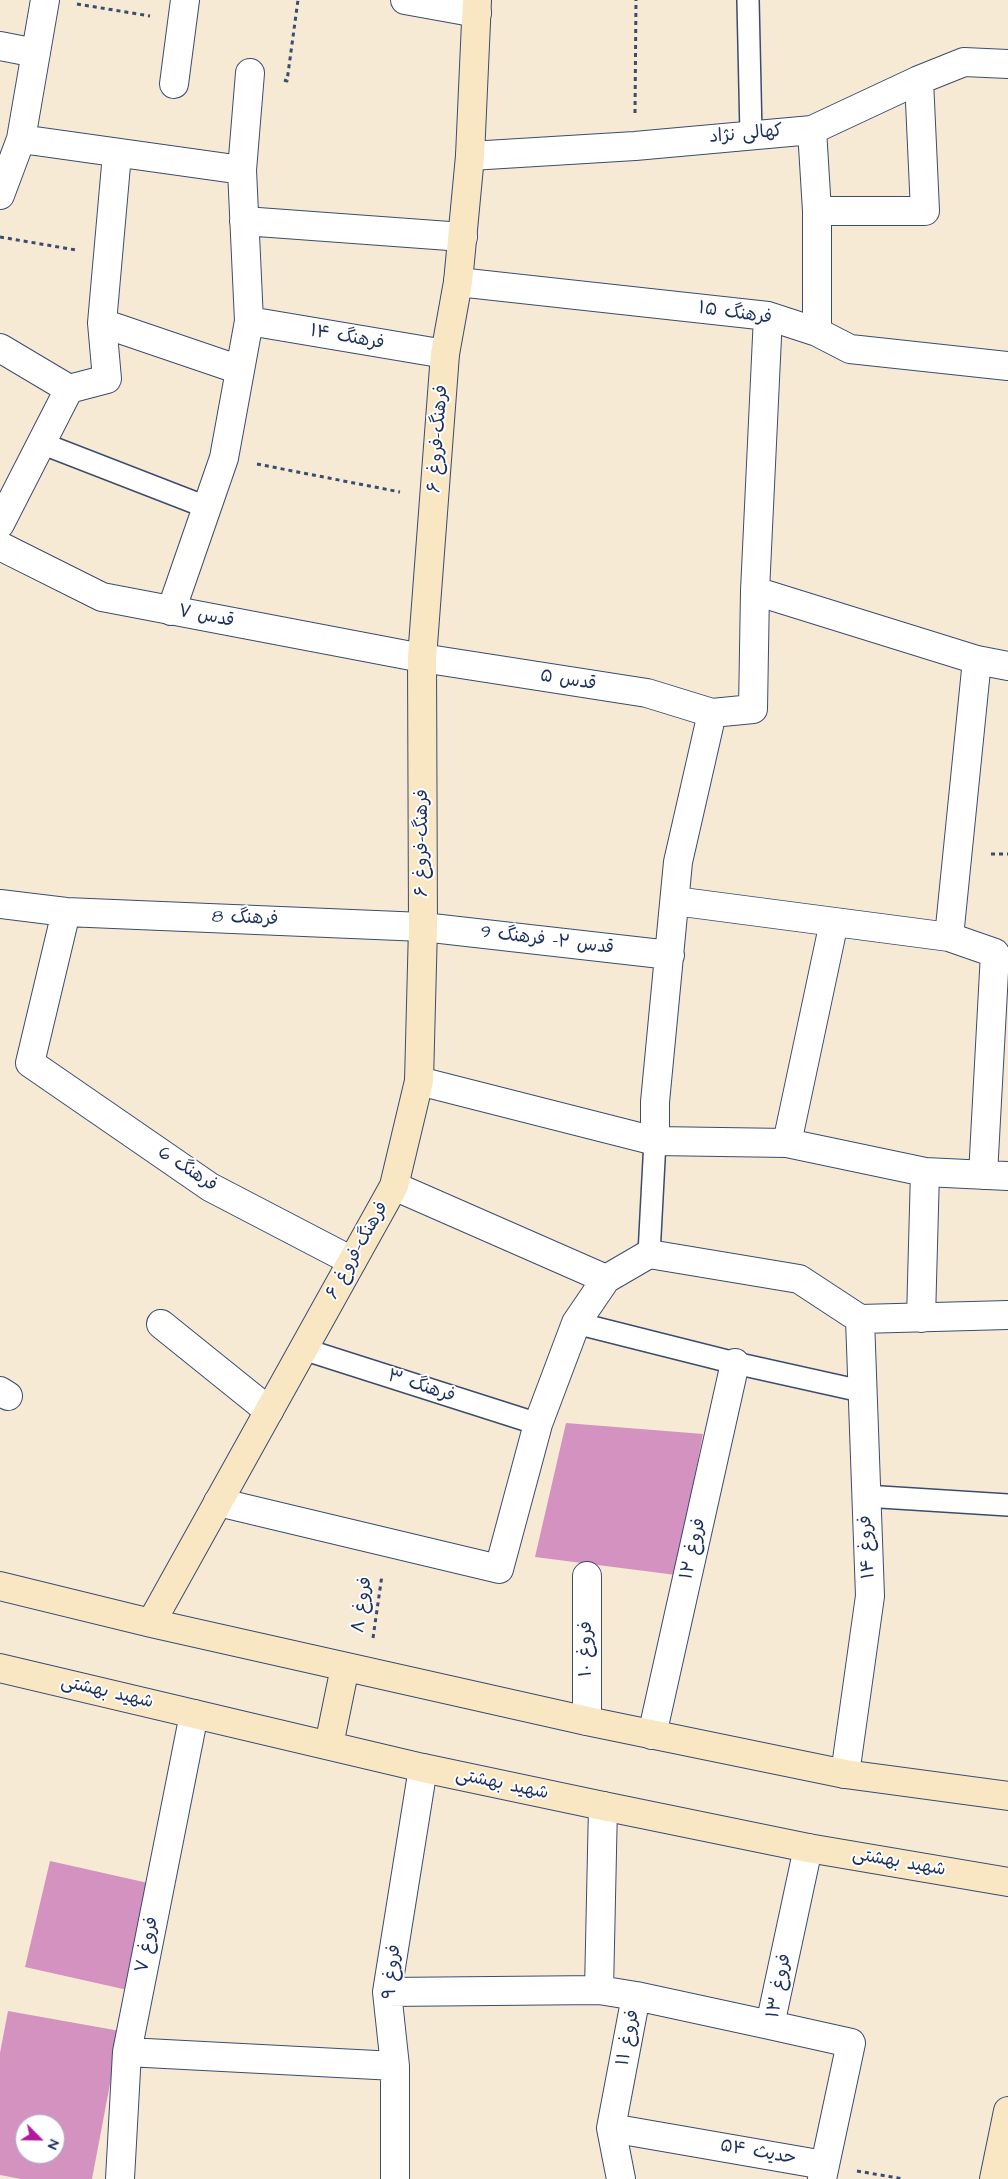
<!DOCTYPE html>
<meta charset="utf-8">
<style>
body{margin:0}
#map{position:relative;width:1008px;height:2179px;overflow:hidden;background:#f6ead5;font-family:"Architects Daughter",sans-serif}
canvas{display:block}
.north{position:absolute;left:15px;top:2114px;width:50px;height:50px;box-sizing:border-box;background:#fff;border:1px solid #a4acbf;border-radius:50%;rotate:113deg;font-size:14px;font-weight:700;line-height:20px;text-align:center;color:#1b2f5e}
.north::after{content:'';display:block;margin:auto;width:18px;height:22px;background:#b5179e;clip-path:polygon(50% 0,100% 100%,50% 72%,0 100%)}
</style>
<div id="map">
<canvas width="1008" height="2179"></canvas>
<div class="north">N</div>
</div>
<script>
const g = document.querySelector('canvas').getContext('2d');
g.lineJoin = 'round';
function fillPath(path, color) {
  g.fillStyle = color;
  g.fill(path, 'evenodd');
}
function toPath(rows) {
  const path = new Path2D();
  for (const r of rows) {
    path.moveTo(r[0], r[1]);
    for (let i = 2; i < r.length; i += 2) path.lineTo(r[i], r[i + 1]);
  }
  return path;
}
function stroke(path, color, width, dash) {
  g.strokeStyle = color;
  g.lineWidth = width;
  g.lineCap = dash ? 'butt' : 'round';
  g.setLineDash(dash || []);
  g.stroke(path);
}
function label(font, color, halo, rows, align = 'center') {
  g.font = font + ' "Architects Daughter","Playpen Sans Arabic",sans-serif';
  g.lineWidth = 4;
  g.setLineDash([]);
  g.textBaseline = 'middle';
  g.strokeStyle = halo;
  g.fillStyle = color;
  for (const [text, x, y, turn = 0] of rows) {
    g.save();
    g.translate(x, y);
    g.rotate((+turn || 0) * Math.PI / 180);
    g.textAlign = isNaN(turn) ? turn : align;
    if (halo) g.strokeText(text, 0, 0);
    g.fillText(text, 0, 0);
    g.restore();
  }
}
fillPath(toPath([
 [566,1423,703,1434,676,1575,535,1557],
 [50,1861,157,1885,132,1991,25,1967],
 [8,2011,120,2031,92,2179,21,2179,0,2175,0,2053],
 [25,2124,55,2124,55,2154,25,2154]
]), '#d492c0');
const lane = toPath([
 [748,0,751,134],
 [41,443,206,507],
 [649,1254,655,1141],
 [576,1323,735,1363,861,1391],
 [303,1349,538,1424],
 [865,1496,1008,1505]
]);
const street = toPath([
 [405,0,477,13],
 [0,46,36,53],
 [174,84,185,0],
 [812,130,817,211,817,332],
 [21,139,242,170],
 [470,156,635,146,812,130,919,80,964,62,1008,64],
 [0,195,21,139,45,0],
 [817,211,925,211,919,80],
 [244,221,463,237],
 [458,282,768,316,817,332,850,349,1008,366],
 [249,321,445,354],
 [102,323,240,370],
 [0,348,69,389,0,524],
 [69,389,107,379,102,323,117,154],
 [0,546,102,597,422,658,647,693,712,713],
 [755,591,768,316],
 [171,611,224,458,249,321,242,170,250,73],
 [675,901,949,937,977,660],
 [0,904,66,912,423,927,670,955],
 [66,912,30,1063,210,1187,352,1261],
 [949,937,995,953,983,1175],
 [419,1081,655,1141,787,1143,925,1172,1008,1176],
 [655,1141,655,1102,678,862,712,713,753,709,755,591,977,660,1008,666],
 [787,1143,834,922],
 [394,1186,606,1279,649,1254,799,1279,860,1319,1008,1315],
 [921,1318,925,1172],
 [161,1324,269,1411],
 [0,1391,8,1396],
 [218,1502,499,1569,538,1424,576,1323,606,1279],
 [587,1576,587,1721],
 [652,1735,735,1363],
 [845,1774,870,1596,860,1319],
 [603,1806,599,1990,636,1996,611,2128,621,2179],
 [808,1848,770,2025,851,2043,822,2179],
 [387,1992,599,1990],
 [636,1996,770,2025],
 [127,2052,395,2066],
 [611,2128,824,2165],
 [120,2179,127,2052,194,1714],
 [395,2179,395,2066,387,1992,423,1768]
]);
const secondary = toPath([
 [0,1586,151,1623,587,1721,845,1774,1008,1796],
 [151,1623,394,1186,419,1081,423,927,422,658,445,354,458,282,470,156,477,0],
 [0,1668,423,1768,603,1806,808,1848,1008,1882],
 [329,1745,345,1667],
 [994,2179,1008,2111]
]);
stroke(lane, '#3c4b70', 24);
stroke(street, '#3c4b70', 30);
stroke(secondary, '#3c4b70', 30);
stroke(toPath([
 [77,4,150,16],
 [284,80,287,81,298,0],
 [635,113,636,0],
 [0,237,76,250],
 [257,464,400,492],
 [991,854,1008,854],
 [373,1638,382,1575],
 [857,2171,904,2179]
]), '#3c4b70', 3, [4, 4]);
stroke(lane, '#fff', 21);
stroke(street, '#fff', 28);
stroke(secondary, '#f9e7c3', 28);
label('18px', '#1b2f5e', '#fff', [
 ["کهالی نژاد",746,135,-5],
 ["فرهنگ ۱۵",735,314,8],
 ["فرهنگ ۱۴",347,338,10],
 ["فرهنگ-فروغ ۶",439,439,-86],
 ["قدس ۷",206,617,11],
 ["قدس ۵",568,681,9],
 ["فرهنگ-فروغ ۶",423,843,-90],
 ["فرهنگ 8",245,919,2],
 ["قدس ۲- فرهنگ 9",547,941,7],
 ["فرهنگ 6",187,1170,33],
 ["فرهنگ-فروغ ۶",358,1251,-61],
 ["فرهنگ ۳",421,1387,18],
 ["فروغ ۱۴",868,1547,-93],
 ["فروغ ۱۲",694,1549,-77],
 ["فروغ ۸",363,1605,-82],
 ["فروغ ۱۰",587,1649,-90],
 ["شهید بهشتی",107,1693,13],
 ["شهید بهشتی",502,1785,12],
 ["شهید بهشتی",899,1863,10],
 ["فروغ ۷",148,1945,-79],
 ["فروغ ۹",393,1972,-84],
 ["فروغ ۱۳",780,1986,-79],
 ["فروغ ۱۱",629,2038,-79],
 ["حدیث ۵۴",758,2153,10]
]);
</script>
